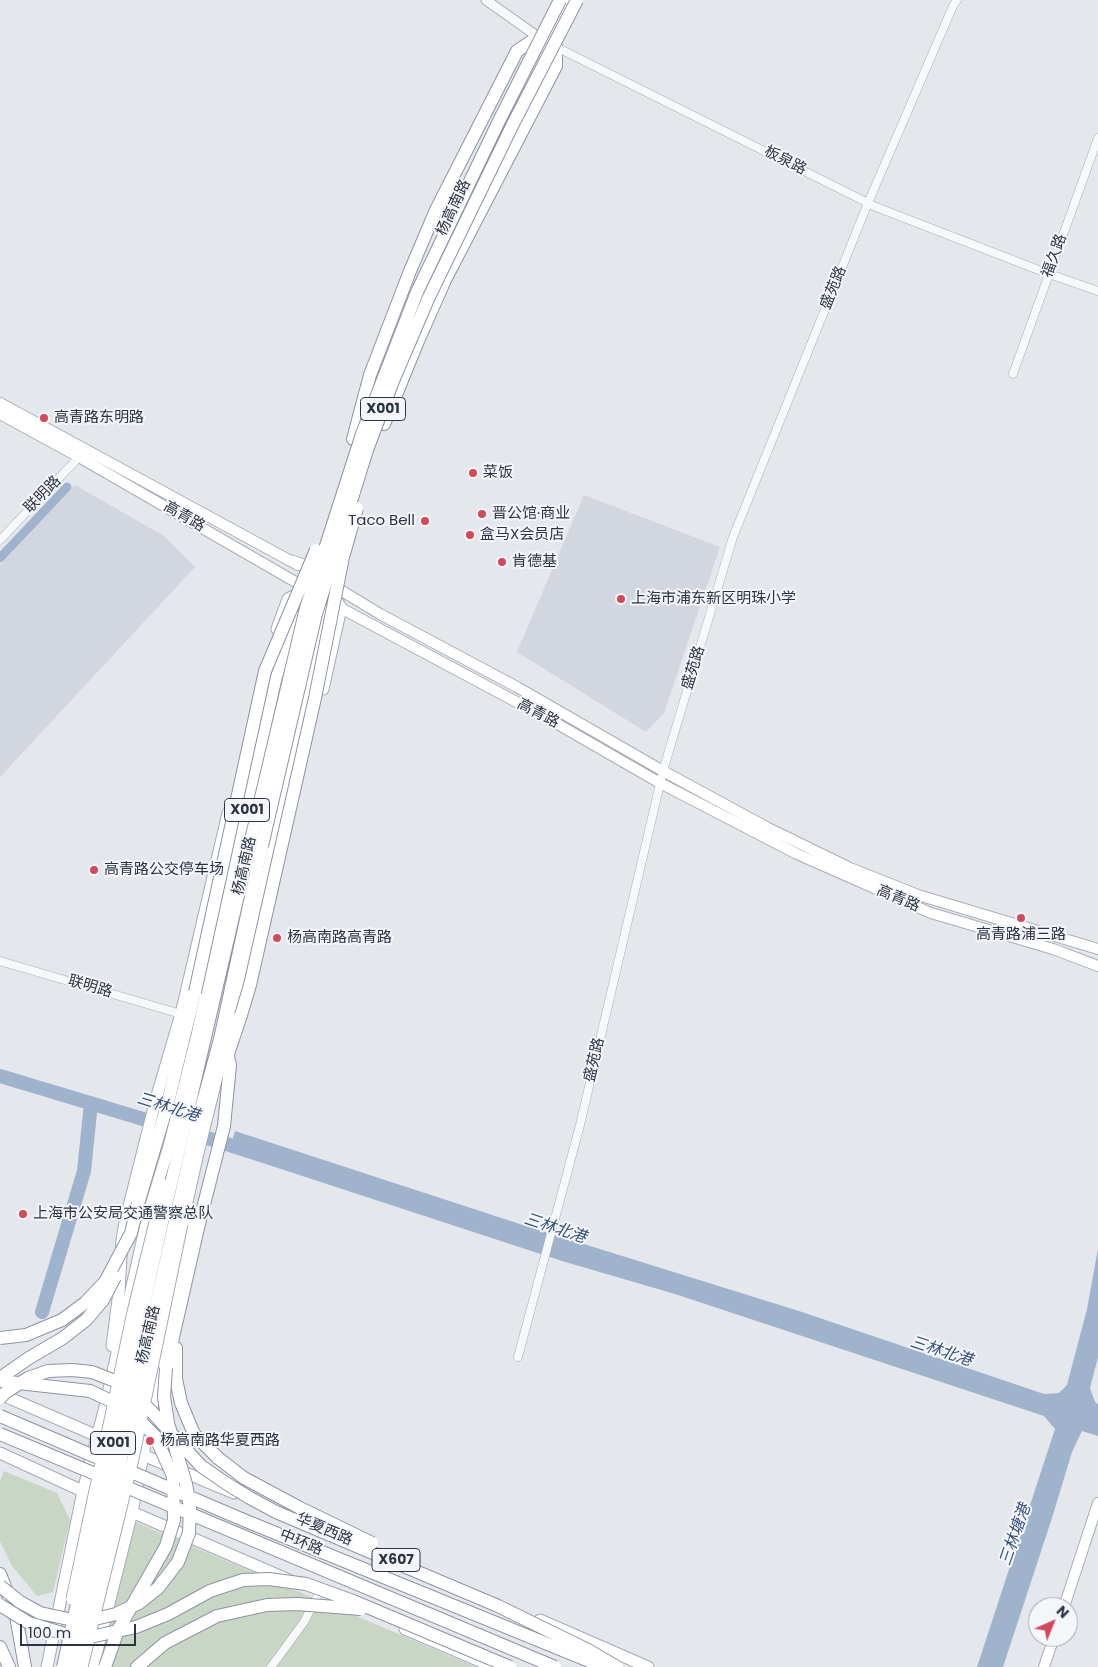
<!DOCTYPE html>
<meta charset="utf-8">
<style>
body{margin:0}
#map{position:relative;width:1098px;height:1667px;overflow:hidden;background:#e4e7ec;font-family:Poppins,sans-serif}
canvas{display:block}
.north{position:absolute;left:1028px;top:1597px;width:50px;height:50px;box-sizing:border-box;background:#f4f6f9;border:1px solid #a4a8b1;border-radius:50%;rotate:44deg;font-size:14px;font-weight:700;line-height:20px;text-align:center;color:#2b3445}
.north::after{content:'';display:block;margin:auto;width:18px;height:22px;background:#d1495b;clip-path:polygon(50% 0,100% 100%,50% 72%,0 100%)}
.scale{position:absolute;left:20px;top:1624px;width:116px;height:22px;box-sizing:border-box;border:2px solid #2b3445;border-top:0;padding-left:6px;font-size:15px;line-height:18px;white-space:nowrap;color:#2b3445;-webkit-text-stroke:4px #f4f6f9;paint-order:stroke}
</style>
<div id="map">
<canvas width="1098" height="1667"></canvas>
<div class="north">N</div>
<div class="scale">100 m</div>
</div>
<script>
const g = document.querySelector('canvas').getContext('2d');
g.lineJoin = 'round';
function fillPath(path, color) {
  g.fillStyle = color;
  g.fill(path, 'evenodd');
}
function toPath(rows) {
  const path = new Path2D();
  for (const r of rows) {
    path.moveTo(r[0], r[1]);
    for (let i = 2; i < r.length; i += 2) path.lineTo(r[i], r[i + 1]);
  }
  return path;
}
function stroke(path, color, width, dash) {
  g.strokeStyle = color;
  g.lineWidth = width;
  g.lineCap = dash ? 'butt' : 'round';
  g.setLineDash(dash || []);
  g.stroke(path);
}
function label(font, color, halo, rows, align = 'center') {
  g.font = font + ' Poppins,"Noto Sans SC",sans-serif';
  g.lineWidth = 4;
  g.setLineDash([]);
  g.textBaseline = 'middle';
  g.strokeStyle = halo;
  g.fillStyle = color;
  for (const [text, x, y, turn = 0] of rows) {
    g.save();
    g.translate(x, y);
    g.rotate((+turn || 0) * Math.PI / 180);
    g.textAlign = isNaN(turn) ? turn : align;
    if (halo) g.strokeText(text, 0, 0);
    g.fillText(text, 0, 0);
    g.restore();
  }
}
fillPath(toPath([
 [75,485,164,536,195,567,0,777,0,565],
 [584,495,720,547,664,713,646,732,517,652]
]), '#d2d6de');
fillPath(toPath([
 [4,1471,57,1493,70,1520,53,1592,37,1596,12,1566,0,1541,0,1481],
 [135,1522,476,1667,98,1667]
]), '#c9d6c5');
fillPath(toPath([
 [235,1131,526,1226,802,1312,1044,1394,1059,1393,1067,1385,1087,1309,1098,1249,1098,1357,1090,1388,1095,1402,1098,1404,1098,1436,1082,1431,1072,1452,1052,1518,1003,1667,977,1667,1055,1429,1044,1416,675,1294,562,1261,229,1152]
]), '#9fb4cc');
stroke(toPath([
 [0,558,67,487]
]), '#9fb4cc', 9);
stroke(toPath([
 [0,1076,163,1125],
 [191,1133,249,1151],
 [42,1312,84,1171,91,1103]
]), '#9fb4cc', 14);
const minor = toPath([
 [556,47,876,207,1049,274,1098,291],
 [1013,374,1098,138],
 [0,540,81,455],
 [0,961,181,1014],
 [518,1357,580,1125,663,771,733,537,868,203,953,6,957,0],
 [271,1667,304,1622,319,1593]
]);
const tertiary = toPath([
 [486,0,541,39]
]);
const secondary = toPath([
 [0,403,298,565],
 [0,414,79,457,306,588],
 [332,585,380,614,517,687,663,771,768,828,850,868,918,895,1098,949],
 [335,605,554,722,660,783,797,854,931,913,1053,949,1098,966],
 [1064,1607,1098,1503],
 [1044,1667,1054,1637]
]);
const primary = toPath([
 [527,103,524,88,569,0],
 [292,561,306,566,315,559],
 [277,629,288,599,301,592],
 [323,689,341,608,333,594],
 [156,1218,165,1185],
 [182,1224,198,1153,235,1004,245,975,328,601,326,596],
 [112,1346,119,1292,122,1240,125,1222,156,1099,181,1014,228,813],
 [0,1394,102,1438],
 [126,1448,234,1493],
 [0,1453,89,1494],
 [113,1504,289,1580],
 [540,1620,648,1667],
 [405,1629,494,1667],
 [47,1667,83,1491,105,1407,148,1215,169,1146,197,1035,276,678,303,599],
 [93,1667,132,1512,164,1347,190,1226,190,1214]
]);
const trunk = toPath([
 [384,424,418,341,445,280,556,66,556,47],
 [353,439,370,375,410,271,436,210,517,51,538,37],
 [228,1054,241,1015],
 [138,1204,167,1106,195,992],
 [163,1218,250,844],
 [175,1221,199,1116,220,1039,262,846],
 [176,1348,176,1379,181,1403,194,1434,218,1458],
 [166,1368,198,1228,224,1126,230,1065,225,1044],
 [0,1574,16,1616,25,1667],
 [0,1647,9,1667],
 [137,1667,165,1643,217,1616]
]);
stroke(minor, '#a9aeb7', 9);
stroke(tertiary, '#a9aeb7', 11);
stroke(secondary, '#a9aeb7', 12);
stroke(primary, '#a3abb8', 13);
stroke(trunk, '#8b94a3', 14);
stroke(minor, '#f7f8fa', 8);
stroke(tertiary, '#f7f8fa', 9);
stroke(secondary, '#fff', 10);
stroke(primary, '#fff', 11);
stroke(trunk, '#fff', 12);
const primaryBridge = toPath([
 [72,1599,133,1312,156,1218],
 [82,1667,133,1459,182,1224]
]);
const trunkBridge = toPath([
 [250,844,306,608,362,434,417,292,498,123,560,0],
 [262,846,316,614,367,450,393,381,429,297,513,124,577,0],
 [195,992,265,671,316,550],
 [241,1015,250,985,315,698,343,557,357,508],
 [0,1338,26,1335,62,1320,85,1303,105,1282,131,1233,138,1204],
 [0,1378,29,1358,63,1338,86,1320,103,1300,115,1277],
 [0,1381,90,1391,128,1409,155,1436,173,1476,174,1520,166,1546,118,1630,105,1667],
 [0,1398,6,1392,28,1378,48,1371,72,1370,92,1372,115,1381,132,1392,152,1412,201,1466,227,1484,250,1498,276,1512,498,1606,588,1650,617,1667],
 [0,1416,246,1521,604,1667],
 [0,1434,555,1667],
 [218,1458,244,1478,300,1508,372,1543],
 [0,1586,20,1602,40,1613,73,1620,95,1619,116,1614,139,1603,158,1588,178,1562,189,1533,190,1507,186,1484,168,1423,164,1397,166,1368],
 [0,1605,29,1623,65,1634,95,1636,136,1627,168,1614,210,1591,243,1580,269,1579,306,1584,353,1601,510,1667],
 [217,1616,267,1605,297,1604,361,1609],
 [63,1667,163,1218],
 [74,1667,175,1221]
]);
stroke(primaryBridge, '#a3abb8', 13, []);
stroke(trunkBridge, '#8b94a3', 14, []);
stroke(primaryBridge, '#fff', 11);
stroke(trunkBridge, '#fff', 12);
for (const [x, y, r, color] of [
 [44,418,5,"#d1495b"],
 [473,473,5,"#d1495b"],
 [482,514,5,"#d1495b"],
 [425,521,5,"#d1495b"],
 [470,535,5,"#d1495b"],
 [502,562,5,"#d1495b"],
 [621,599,5,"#d1495b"],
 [94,870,5,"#d1495b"],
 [1021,918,5,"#d1495b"],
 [277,938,5,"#d1495b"],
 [23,1214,5,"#d1495b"],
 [150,1441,5,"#d1495b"]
]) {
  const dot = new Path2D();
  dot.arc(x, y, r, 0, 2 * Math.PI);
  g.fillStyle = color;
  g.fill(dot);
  stroke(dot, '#f4f6f9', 2);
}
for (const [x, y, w] of [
 [383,409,45],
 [247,810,45],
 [113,1443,45],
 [396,1560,48]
]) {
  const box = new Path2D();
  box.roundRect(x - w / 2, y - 11.5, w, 23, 4);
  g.fillStyle = '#f4f6f9';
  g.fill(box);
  stroke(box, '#2b3445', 1);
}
label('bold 14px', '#2b3445', null, [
 ["X001",383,409],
 ["X001",247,810],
 ["X001",113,1443],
 ["X607",396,1560]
]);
label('15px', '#2b3445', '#f4f6f9', [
 ["板泉路",785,161,27],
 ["杨高南路",454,208,-65],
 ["福久路",1055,256,-70],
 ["盛苑路",834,288,-68],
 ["联明路",43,495,-46],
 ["高青路",184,517,30],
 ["盛苑路",694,668,-73],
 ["高青路",538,714,28],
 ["杨高南路",245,866,-77],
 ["高青路",898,899,23],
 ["联明路",90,987,16],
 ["盛苑路",595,1060,-77],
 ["杨高南路",149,1335,-77],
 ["华夏西路",324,1530,23],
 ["中环路",301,1543,22]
]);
label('15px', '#2b3445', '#f4f6f9', [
 ["高青路东明路",54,418],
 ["菜饭",483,473],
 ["晋公馆·商业",492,514],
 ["Taco Bell",415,521,"right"],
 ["盒马X会员店",480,535],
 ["肯德基",512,562],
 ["上海市浦东新区明珠小学",631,599],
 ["高青路公交停车场",104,870],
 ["高青路浦三路",1021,935,"center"],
 ["杨高南路高青路",287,938],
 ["上海市公安局交通警察总队",33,1214],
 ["杨高南路华夏西路",160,1441]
], 'left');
label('italic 16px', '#34527a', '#f4f6f9', [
 ["三林北港",168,1108,17],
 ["三林北港",555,1229,18],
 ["三林北港",941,1352,18],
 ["三林塘港",1016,1535,-71]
]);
</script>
